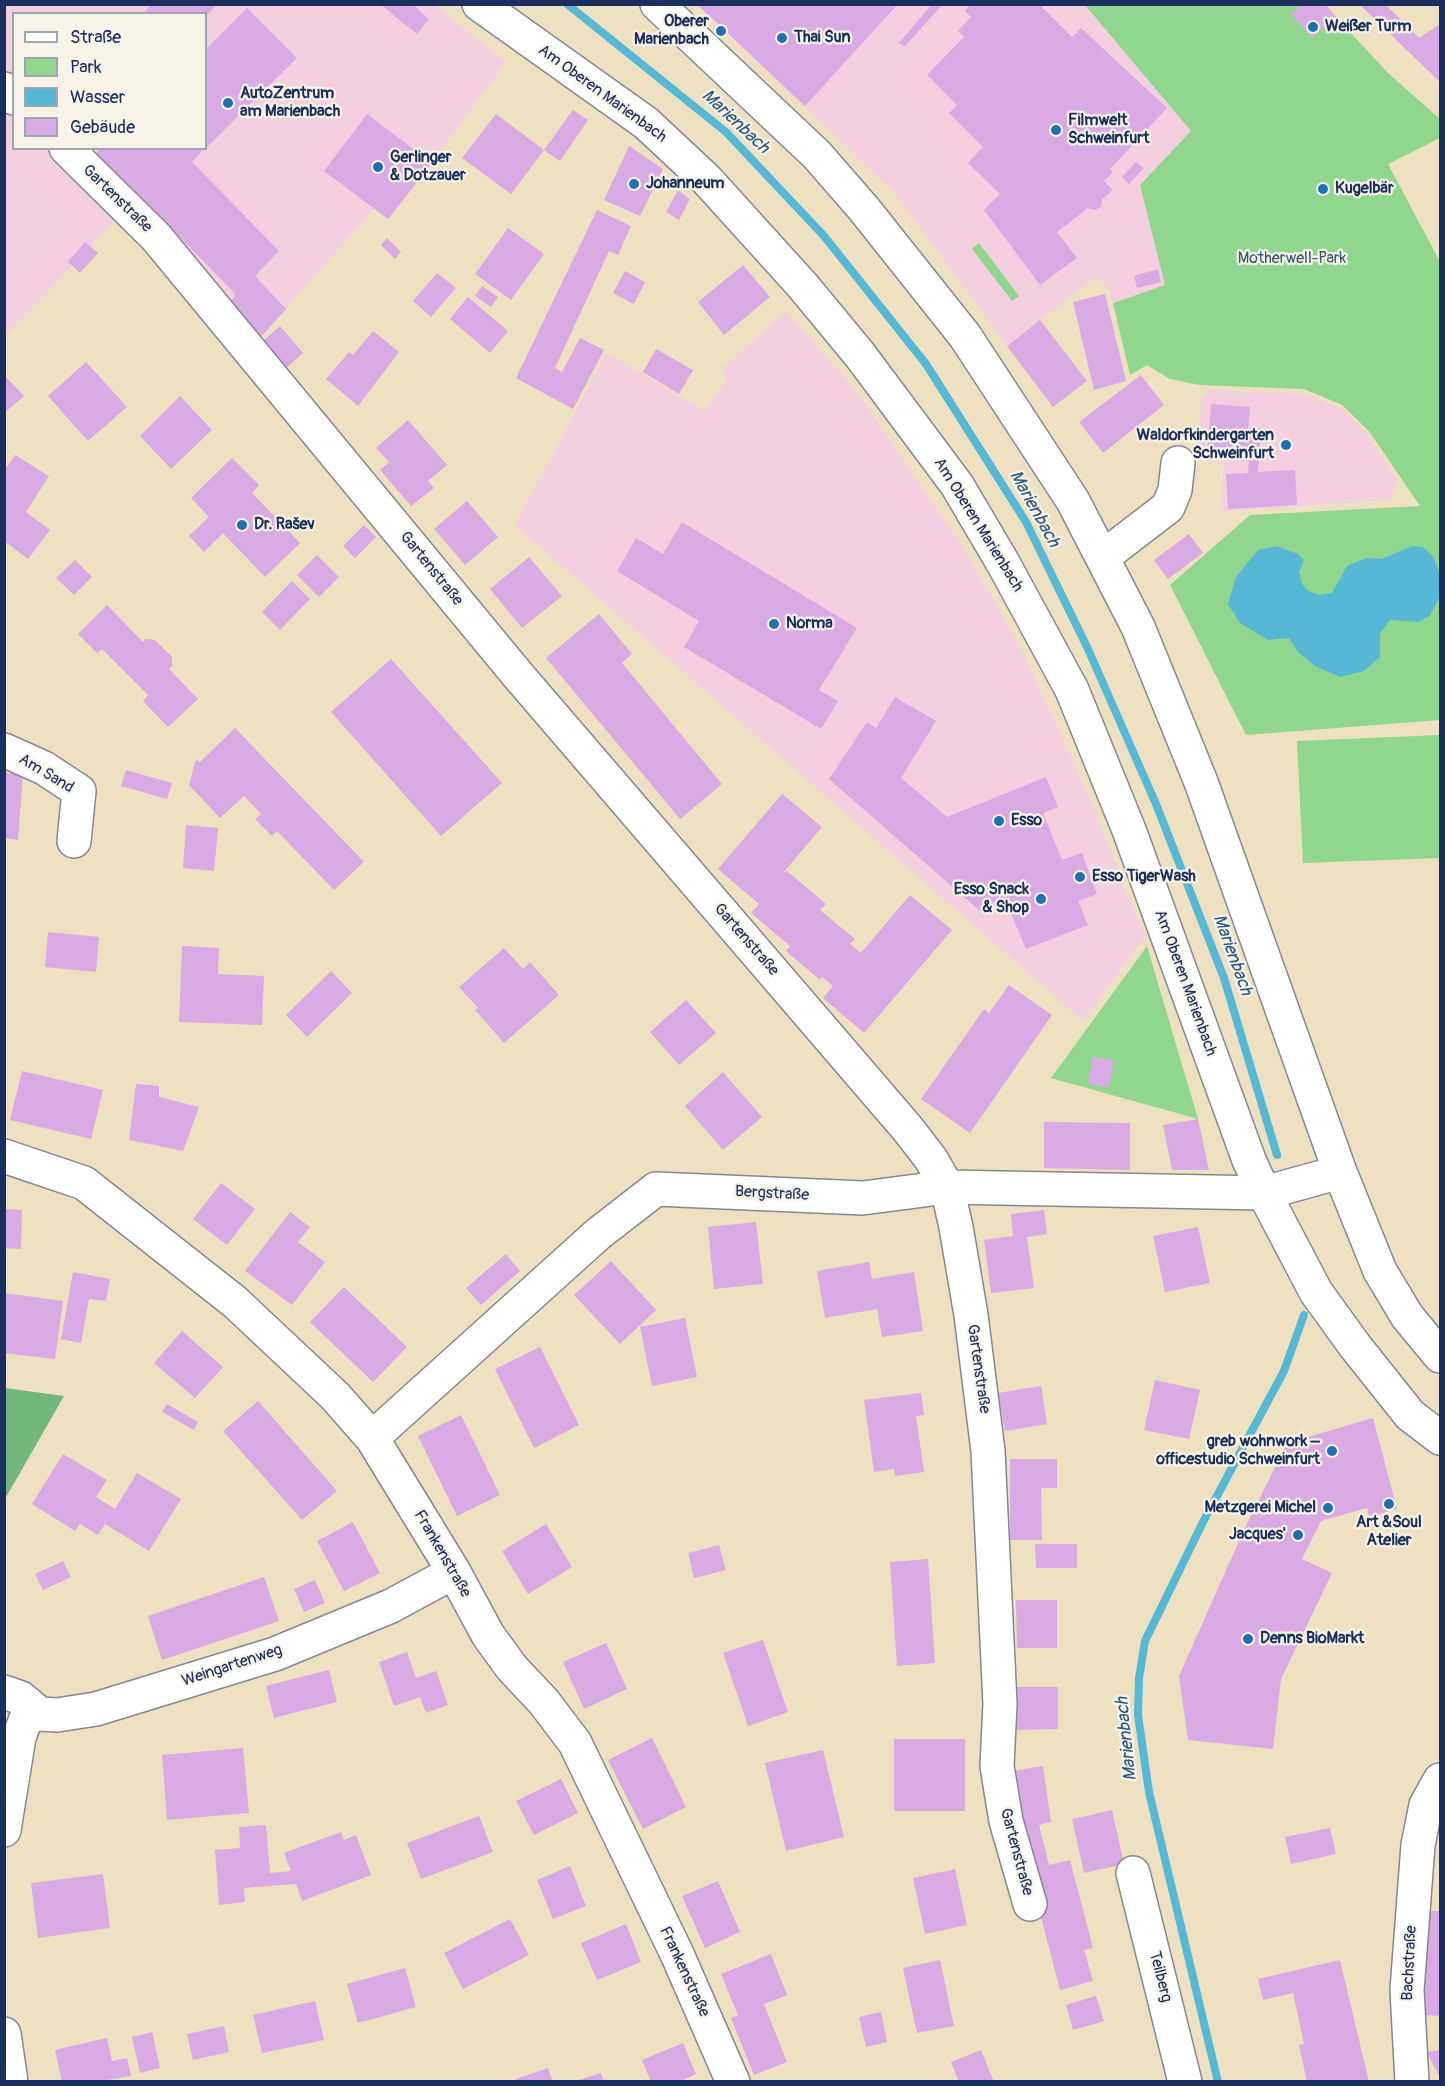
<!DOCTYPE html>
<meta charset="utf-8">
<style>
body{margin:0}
#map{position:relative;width:1445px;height:2086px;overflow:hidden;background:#ede1c2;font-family:Pangolin,sans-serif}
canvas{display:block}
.frame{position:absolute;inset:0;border:6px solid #1b2f5e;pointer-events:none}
.legend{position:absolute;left:12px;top:12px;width:195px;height:138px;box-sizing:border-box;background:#f7f3e8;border:2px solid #9fa5b1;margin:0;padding:8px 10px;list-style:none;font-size:18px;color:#1b2f5e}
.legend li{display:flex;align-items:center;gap:12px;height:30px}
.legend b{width:30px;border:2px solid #9fa5b1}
</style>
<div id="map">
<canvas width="1445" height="2086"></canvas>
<div class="frame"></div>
<ul class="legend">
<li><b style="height:8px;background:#fff"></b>Straße</li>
<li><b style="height:16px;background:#90d68f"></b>Park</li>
<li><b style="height:16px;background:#56b8d4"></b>Wasser</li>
<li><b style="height:16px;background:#daaae4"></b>Gebäude</li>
</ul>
</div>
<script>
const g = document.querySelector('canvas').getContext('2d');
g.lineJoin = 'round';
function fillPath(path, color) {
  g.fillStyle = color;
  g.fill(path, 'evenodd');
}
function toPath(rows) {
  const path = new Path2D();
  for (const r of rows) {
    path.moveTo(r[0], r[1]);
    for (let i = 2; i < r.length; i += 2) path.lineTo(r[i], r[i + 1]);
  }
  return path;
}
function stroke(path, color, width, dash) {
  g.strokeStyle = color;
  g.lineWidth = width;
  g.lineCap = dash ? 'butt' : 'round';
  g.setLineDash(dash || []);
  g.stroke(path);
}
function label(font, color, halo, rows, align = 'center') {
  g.font = font + ' Pangolin,sans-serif';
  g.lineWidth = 4.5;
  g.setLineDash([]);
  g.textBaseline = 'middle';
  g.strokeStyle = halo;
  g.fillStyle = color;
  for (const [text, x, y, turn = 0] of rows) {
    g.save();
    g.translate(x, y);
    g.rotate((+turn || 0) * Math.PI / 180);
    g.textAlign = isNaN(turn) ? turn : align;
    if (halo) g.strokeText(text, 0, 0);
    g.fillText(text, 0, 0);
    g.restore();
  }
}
fillPath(toPath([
 [5,5,435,5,506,62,399,207,388,219,374,209,260,338,134,201,5,336],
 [14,14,206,14,206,148,14,148],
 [697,5,1085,5,1192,131,1140,185,1165,285,1113,303,1108,288,1097,276,1007,346,894,192],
 [786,311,856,391,961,544,1018,642,1096,812,1127,895,1146,935,1083,1021,515,525,607,353,705,411,726,381,722,369],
 [1209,390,1305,394,1342,409,1365,432,1398,480,1390,500,1221,511,1224,462,1196,459,1201,399]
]), '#f3cfdf');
fillPath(toPath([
 [1085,5,1302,5,1312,37,1336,17,1389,74,1440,119,1440,138,1388,164,1440,262,1440,720,1246,735,1170,585,1250,515,1420,506,1369,431,1342,405,1304,389,1200,385,1170,379,1147,365,1130,375,1113,303,1165,285,1140,185,1191,131],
 [979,243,1019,296,1012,301,972,249],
 [1440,735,1440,858,1303,863,1297,741],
 [1147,946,1198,1119,1051,1078]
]), '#90d68f');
fillPath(toPath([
 [5,1388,64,1396,5,1499,4,1388]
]), '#74b77a');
fillPath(toPath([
 [1276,546,1298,554,1304,560,1299,572,1302,584,1308,591,1319,595,1332,593,1347,566,1366,558,1382,559,1412,546,1422,547,1433,556,1440,574,1440,596,1430,616,1418,622,1390,620,1380,634,1380,657,1364,671,1340,677,1315,666,1298,652,1289,638,1268,640,1240,623,1228,604,1236,577,1250,560,1258,550]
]), '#56b8d4');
stroke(toPath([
 [567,4,726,132,824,236,926,364,1026,522,1088,649,1156,804,1224,978,1277,1155],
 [1218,2082,1149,1792,1138,1715,1139,1678,1145,1641,1203,1522,1284,1371,1304,1315]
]), '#56b8d4', 8);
fillPath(toPath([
 [152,4,217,4,206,16,206,14,143,14],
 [380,4,412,4,429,19,417,34],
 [697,4,898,4,805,106],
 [932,4,943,4,905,46,899,43],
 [971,4,1039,4,1072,37,1081,28,1167,108,1110,169,1113,172,1104,181,1113,190,1102,199,1101,207,1095,210,1088,208,1057,232,1077,258,1040,285,984,210,1000,194,968,163,983,147,949,113,957,105,927,75,964,37,958,31,971,17,965,11],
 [1302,4,1325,4,1336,17,1312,38,1291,14],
 [1359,4,1385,4,1419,38,1440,24,1440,82],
 [247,8,297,58,206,148,206,49],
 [573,110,588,120,560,161,544,150],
 [367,114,432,163,388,219,324,171],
 [496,114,544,150,511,194,462,158],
 [629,146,663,169,640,216,604,200],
 [96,148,205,148,192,162,279,251,255,276,286,309,260,338,230,302,236,295,149,205,144,210,91,158,99,151],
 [1136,162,1144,168,1129,184,1122,177],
 [678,190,690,199,679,220,666,212],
 [597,210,631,226,618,255,609,251,555,368,562,372,580,338,604,350,573,409,516,378],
 [508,228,544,254,511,300,475,274],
 [387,238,401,252,395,259,381,245],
 [85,242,98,253,80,273,68,262],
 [743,265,770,297,724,335,698,302],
 [1158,269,1161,282,1137,288,1134,276],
 [625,271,645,282,634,304,613,293],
 [437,273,456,288,431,317,413,301],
 [482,286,498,297,491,307,475,296],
 [1105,294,1126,381,1094,390,1073,302],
 [468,297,508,331,490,353,450,319],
 [1040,320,1087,381,1053,407,1007,346],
 [280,326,303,353,284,370,261,343],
 [373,331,399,352,358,406,326,379,349,352,353,355],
 [656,349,693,370,679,394,643,372],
 [86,362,127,407,88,441,48,396],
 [4,375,24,396,4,413],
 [1141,375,1164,405,1103,453,1079,422],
 [180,396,212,430,171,469,140,436],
 [1211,404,1250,407,1248,428,1261,429,1258,472,1295,470,1297,505,1228,509,1226,474,1248,473,1249,461,1207,458],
 [408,420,447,465,428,481,434,488,411,506,380,470,389,462,376,448],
 [15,455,49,476,26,512,50,530,28,559,7,543,4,546,4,471],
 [232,458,259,485,252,493,300,543,265,577,223,533,204,552,189,536,209,517,191,498],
 [467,501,498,537,465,565,434,529],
 [682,522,857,628,819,690,838,701,821,729,684,647,699,621,617,571,636,538,663,554],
 [364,525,376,537,355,558,343,546],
 [1189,534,1203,553,1168,579,1154,560],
 [317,555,339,577,319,597,297,575],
 [529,557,562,596,522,628,490,589],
 [75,560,92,577,74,595,56,578],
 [292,581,310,599,280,630,262,612],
 [107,605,143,642,145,639,155,640,172,657,172,666,169,669,198,699,168,727,143,701,148,695,102,649,97,653,78,634],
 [599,614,632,654,622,663,722,784,680,819,546,658],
 [391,659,502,783,441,836,331,712],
 [895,697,936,721,901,778,947,817,1046,777,1058,807,1043,813,1062,860,1082,853,1097,894,1078,901,1088,925,1026,949,1004,897,979,910,829,779,867,722,876,728],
 [235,728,364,862,334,890,277,831,272,836,255,819,261,814,244,796,220,818,189,785,196,759,200,762],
 [126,770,172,783,167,799,121,786],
 [4,773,23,774,18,840,4,838],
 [782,794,822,827,783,873,787,871,826,904,820,910,855,939,850,944,861,953,910,895,952,930,864,1033,823,998,833,986,822,977,820,980,786,951,790,946,751,913,759,904,718,869],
 [186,825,218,828,214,871,183,868],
 [48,932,99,937,96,972,45,967],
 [182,946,219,948,218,974,264,976,262,1025,179,1022],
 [504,948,523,969,530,962,559,995,504,1043,475,1010,478,1008,459,987],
 [331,971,352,993,307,1037,286,1015],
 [1009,985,1052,1015,970,1133,921,1099,984,1009,989,1013],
 [686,1000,716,1033,679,1065,650,1032],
 [1093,1057,1114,1060,1109,1087,1088,1084],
 [22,1071,103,1090,91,1139,10,1120],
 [723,1072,762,1117,723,1150,685,1106],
 [136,1084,159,1086,159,1097,199,1107,183,1151,129,1140],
 [1198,1119,1209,1170,1172,1170,1163,1125],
 [1044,1122,1130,1123,1130,1170,1044,1168],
 [221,1183,255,1209,227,1245,193,1219],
 [4,1209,22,1210,21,1249,4,1248],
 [1044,1210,1047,1234,1027,1237,1034,1288,991,1293,984,1240,1013,1236,1011,1214],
 [290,1212,310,1227,298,1242,325,1262,292,1305,245,1271],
 [756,1222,763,1284,714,1289,708,1227],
 [1198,1227,1210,1283,1165,1292,1153,1236],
 [506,1254,520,1271,481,1305,466,1288],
 [611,1261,656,1310,620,1344,574,1295],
 [869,1262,872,1279,914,1272,923,1331,882,1337,877,1309,825,1318,817,1271],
 [73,1272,110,1279,106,1301,89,1299,81,1343,61,1339],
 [344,1287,407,1347,373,1382,310,1322],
 [4,1293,63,1301,55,1359,4,1353],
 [685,1318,697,1377,652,1386,640,1327],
 [182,1331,223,1367,195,1398,154,1363],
 [540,1347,579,1425,534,1448,495,1369],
 [1155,1380,1200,1390,1189,1439,1144,1430],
 [1041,1386,1047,1424,1005,1431,998,1393],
 [921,1393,924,1415,916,1416,924,1472,895,1476,894,1469,874,1472,864,1400],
 [258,1401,337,1491,302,1520,223,1431],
 [167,1404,198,1422,194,1430,162,1412],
 [461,1415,500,1495,457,1516,418,1436],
 [1373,1418,1397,1509,1369,1517,1367,1508,1321,1521,1302,1559,1332,1573,1281,1679,1273,1749,1188,1740,1179,1676,1243,1532,1287,1443],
 [63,1454,107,1480,96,1497,115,1509,137,1473,181,1499,149,1551,105,1524,98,1535,80,1524,75,1531,32,1504],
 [1010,1459,1057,1459,1057,1488,1041,1488,1042,1540,1010,1540],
 [353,1522,380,1573,344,1591,317,1541],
 [546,1524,572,1567,528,1594,502,1551],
 [1035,1544,1077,1544,1077,1568,1036,1568],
 [719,1545,726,1570,694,1578,688,1553],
 [928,1559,935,1663,897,1666,890,1562],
 [63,1561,71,1577,43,1590,35,1574],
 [264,1577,279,1621,162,1660,148,1616],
 [315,1580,325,1603,304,1612,294,1589],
 [1016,1600,1057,1600,1057,1648,1017,1648],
 [763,1640,788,1712,748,1726,723,1653],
 [606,1643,627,1689,584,1709,563,1662],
 [407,1652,416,1678,436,1671,448,1705,426,1713,420,1697,394,1706,379,1662],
 [329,1670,337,1702,274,1718,266,1686],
 [1017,1687,1058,1687,1058,1729,1017,1730],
 [652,1738,686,1807,643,1829,608,1760],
 [894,1739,965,1739,965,1811,894,1811],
 [243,1748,249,1813,167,1820,162,1755],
 [823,1750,844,1837,786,1851,765,1763],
 [1043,1766,1051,1822,1039,1825,1049,1865,1070,1860,1093,1948,1084,1950,1093,1981,1060,1990,1029,1870,1013,1771],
 [561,1779,578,1813,534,1835,516,1801],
 [1112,1810,1124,1864,1084,1873,1072,1819],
 [479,1816,493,1852,421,1879,407,1843],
 [266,1825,270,1873,291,1871,284,1853,341,1832,344,1840,356,1835,371,1875,302,1901,296,1884,244,1888,245,1902,219,1905,215,1850,240,1848,239,1827],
 [1330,1828,1336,1854,1291,1864,1285,1837],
 [570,1866,586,1906,553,1919,537,1880],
 [955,1869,967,1925,925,1934,913,1878],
 [103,1874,110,1928,38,1938,31,1883],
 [718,1881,740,1932,705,1948,682,1896],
 [1427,1911,1440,1911,1440,2016,1423,2015],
 [510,1919,529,1955,463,1989,444,1953],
 [626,1924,641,1962,597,1980,581,1943],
 [771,1954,787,1995,764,2004,787,2062,754,2075,731,2018,738,2015,721,1974],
 [940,1960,954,2026,917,2033,903,1968],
 [1340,1960,1369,2082,1307,2082,1299,2045,1304,2044,1293,1993,1263,2000,1258,1979],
 [405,1968,416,2007,358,2023,347,1984],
 [1096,1996,1104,2021,1073,2030,1066,2005],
 [315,2001,324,2040,262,2053,253,2015],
 [881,2012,887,2042,866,2047,859,2017],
 [224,2026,229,2052,193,2060,187,2034],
 [152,2032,160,2068,140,2073,132,2037],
 [107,2038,112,2061,127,2058,131,2076,95,2082,62,2082,55,2050],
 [683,2043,696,2074,679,2082,651,2082,642,2060],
 [981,2050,994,2082,959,2082,951,2062],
 [1440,2050,1440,2078,1427,2052],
 [548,2068,553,2082,517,2082,516,2079],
 [601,2073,604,2082,576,2082,576,2081]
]), '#daaae4');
const minor = toPath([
 [4,89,14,98],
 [66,148,156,237,517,674,907,1128,931,1159,947,1187,956,1227,971,1315,988,1451,1000,1704,997,1766,1006,1821,1030,1904],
 [1103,557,1168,507,1175,490,1178,463],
 [4,750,44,768,79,791,74,841],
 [4,1156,84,1183,235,1302,335,1396,372,1438,454,1572,488,1635,512,1668,544,1702,575,1743,677,1954,733,2082],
 [372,1438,598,1234,656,1189,863,1198,947,1187,1264,1193],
 [4,1692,21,1698,40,1714,57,1715,96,1709,275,1654,391,1606,454,1572],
 [4,1830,19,1737,30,1708],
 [1133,1873,1185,2082],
 [4,2034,11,2082],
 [1412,2082,1407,1990,1418,1845,1426,1805,1440,1780]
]);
const major = toPath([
 [479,4,646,123,707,180,803,286,860,355,957,485,1003,563,1072,690,1129,830,1249,1160,1264,1193,1316,1292,1355,1346,1410,1415,1440,1438],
 [657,4,817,155,864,209,965,336,1073,501,1138,627,1201,782,1340,1172,1380,1271,1407,1316,1440,1356],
 [1264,1193,1340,1172]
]);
stroke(minor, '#848890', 36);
stroke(major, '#848890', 36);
stroke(minor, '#fff', 33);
stroke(major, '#fff', 33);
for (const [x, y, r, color] of [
 [1313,27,6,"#1f6fb2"],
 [721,31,6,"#1f6fb2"],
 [782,38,6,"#1f6fb2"],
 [228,103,6,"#1f6fb2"],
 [1056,130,6,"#1f6fb2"],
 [378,167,6,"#1f6fb2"],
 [634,184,6,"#1f6fb2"],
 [1323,189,6,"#1f6fb2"],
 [1286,445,6,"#1f6fb2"],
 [242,525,6,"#1f6fb2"],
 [774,624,6,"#1f6fb2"],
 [999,821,6,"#1f6fb2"],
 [1080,877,6,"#1f6fb2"],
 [1041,899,6,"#1f6fb2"],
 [1332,1451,6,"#1f6fb2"],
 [1389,1504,6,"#1f6fb2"],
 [1328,1508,6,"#1f6fb2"],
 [1298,1535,6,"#1f6fb2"],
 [1248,1639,6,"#1f6fb2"]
]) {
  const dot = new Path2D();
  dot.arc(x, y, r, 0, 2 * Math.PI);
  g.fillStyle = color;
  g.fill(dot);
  stroke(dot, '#f7f3e8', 2);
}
label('bold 16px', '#1b2f5e', '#f7f3e8', [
 ["Oberer",709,22,"right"],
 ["Marienbach",709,40,"right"],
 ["Weißer Turm",1325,27],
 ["Thai Sun",794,38],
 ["AutoZentrum",240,94],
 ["am Marienbach",240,112],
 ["Filmwelt",1068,121],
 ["Schweinfurt",1068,139],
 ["Gerlinger",390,158],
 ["& Dotzauer",390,176],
 ["Johanneum",646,184],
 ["Kugelbär",1335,189],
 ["Waldorfkindergarten",1274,436,"right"],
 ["Schweinfurt",1274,454,"right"],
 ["Dr. Rašev",254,525],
 ["Norma",786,624],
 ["Esso",1011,821],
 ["Esso TigerWash",1092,877],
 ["Esso Snack",1029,890,"right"],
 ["& Shop",1029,908,"right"],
 ["greb wohnwork –",1320,1442,"right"],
 ["officestudio Schweinfurt",1320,1460,"right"],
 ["Metzgerei Michel",1316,1508,"right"],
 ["Art &Soul",1389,1523,"center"],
 ["Atelier",1389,1541,"center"],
 ["Jacques'",1286,1535,"right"],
 ["Denns BioMarkt",1260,1639]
], 'left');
label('16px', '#1b2f5e', '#f7f3e8', [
 ["Am Oberen Marienbach",602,94,36],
 ["Gartenstraße",117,199,44],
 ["Am Oberen Marienbach",978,525,58],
 ["Gartenstraße",431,569,51],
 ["Am Sand",46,774,31],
 ["Gartenstraße",746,940,49],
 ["Am Oberen Marienbach",1185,983,70],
 ["Bergstraße",772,1194,3],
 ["Gartenstraße",978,1369,82],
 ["Frankenstraße",442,1554,60],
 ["Weingartenweg",232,1666,-18],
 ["Gartenstraße",1016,1852,75],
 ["Bachstraße",1410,1963,-87],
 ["Frankenstraße",684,1972,65],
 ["Teilberg",1160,1977,76]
]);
label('16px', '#38596a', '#f7f3e8', [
 ["Motherwell-Park",1292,259]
]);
label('italic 18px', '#2d5881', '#f7f3e8', [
 ["Marienbach",735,122,43],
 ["Marienbach",1034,509,61],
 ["Marienbach",1232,955,70],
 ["Marienbach",1127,1739,-96]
]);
</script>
